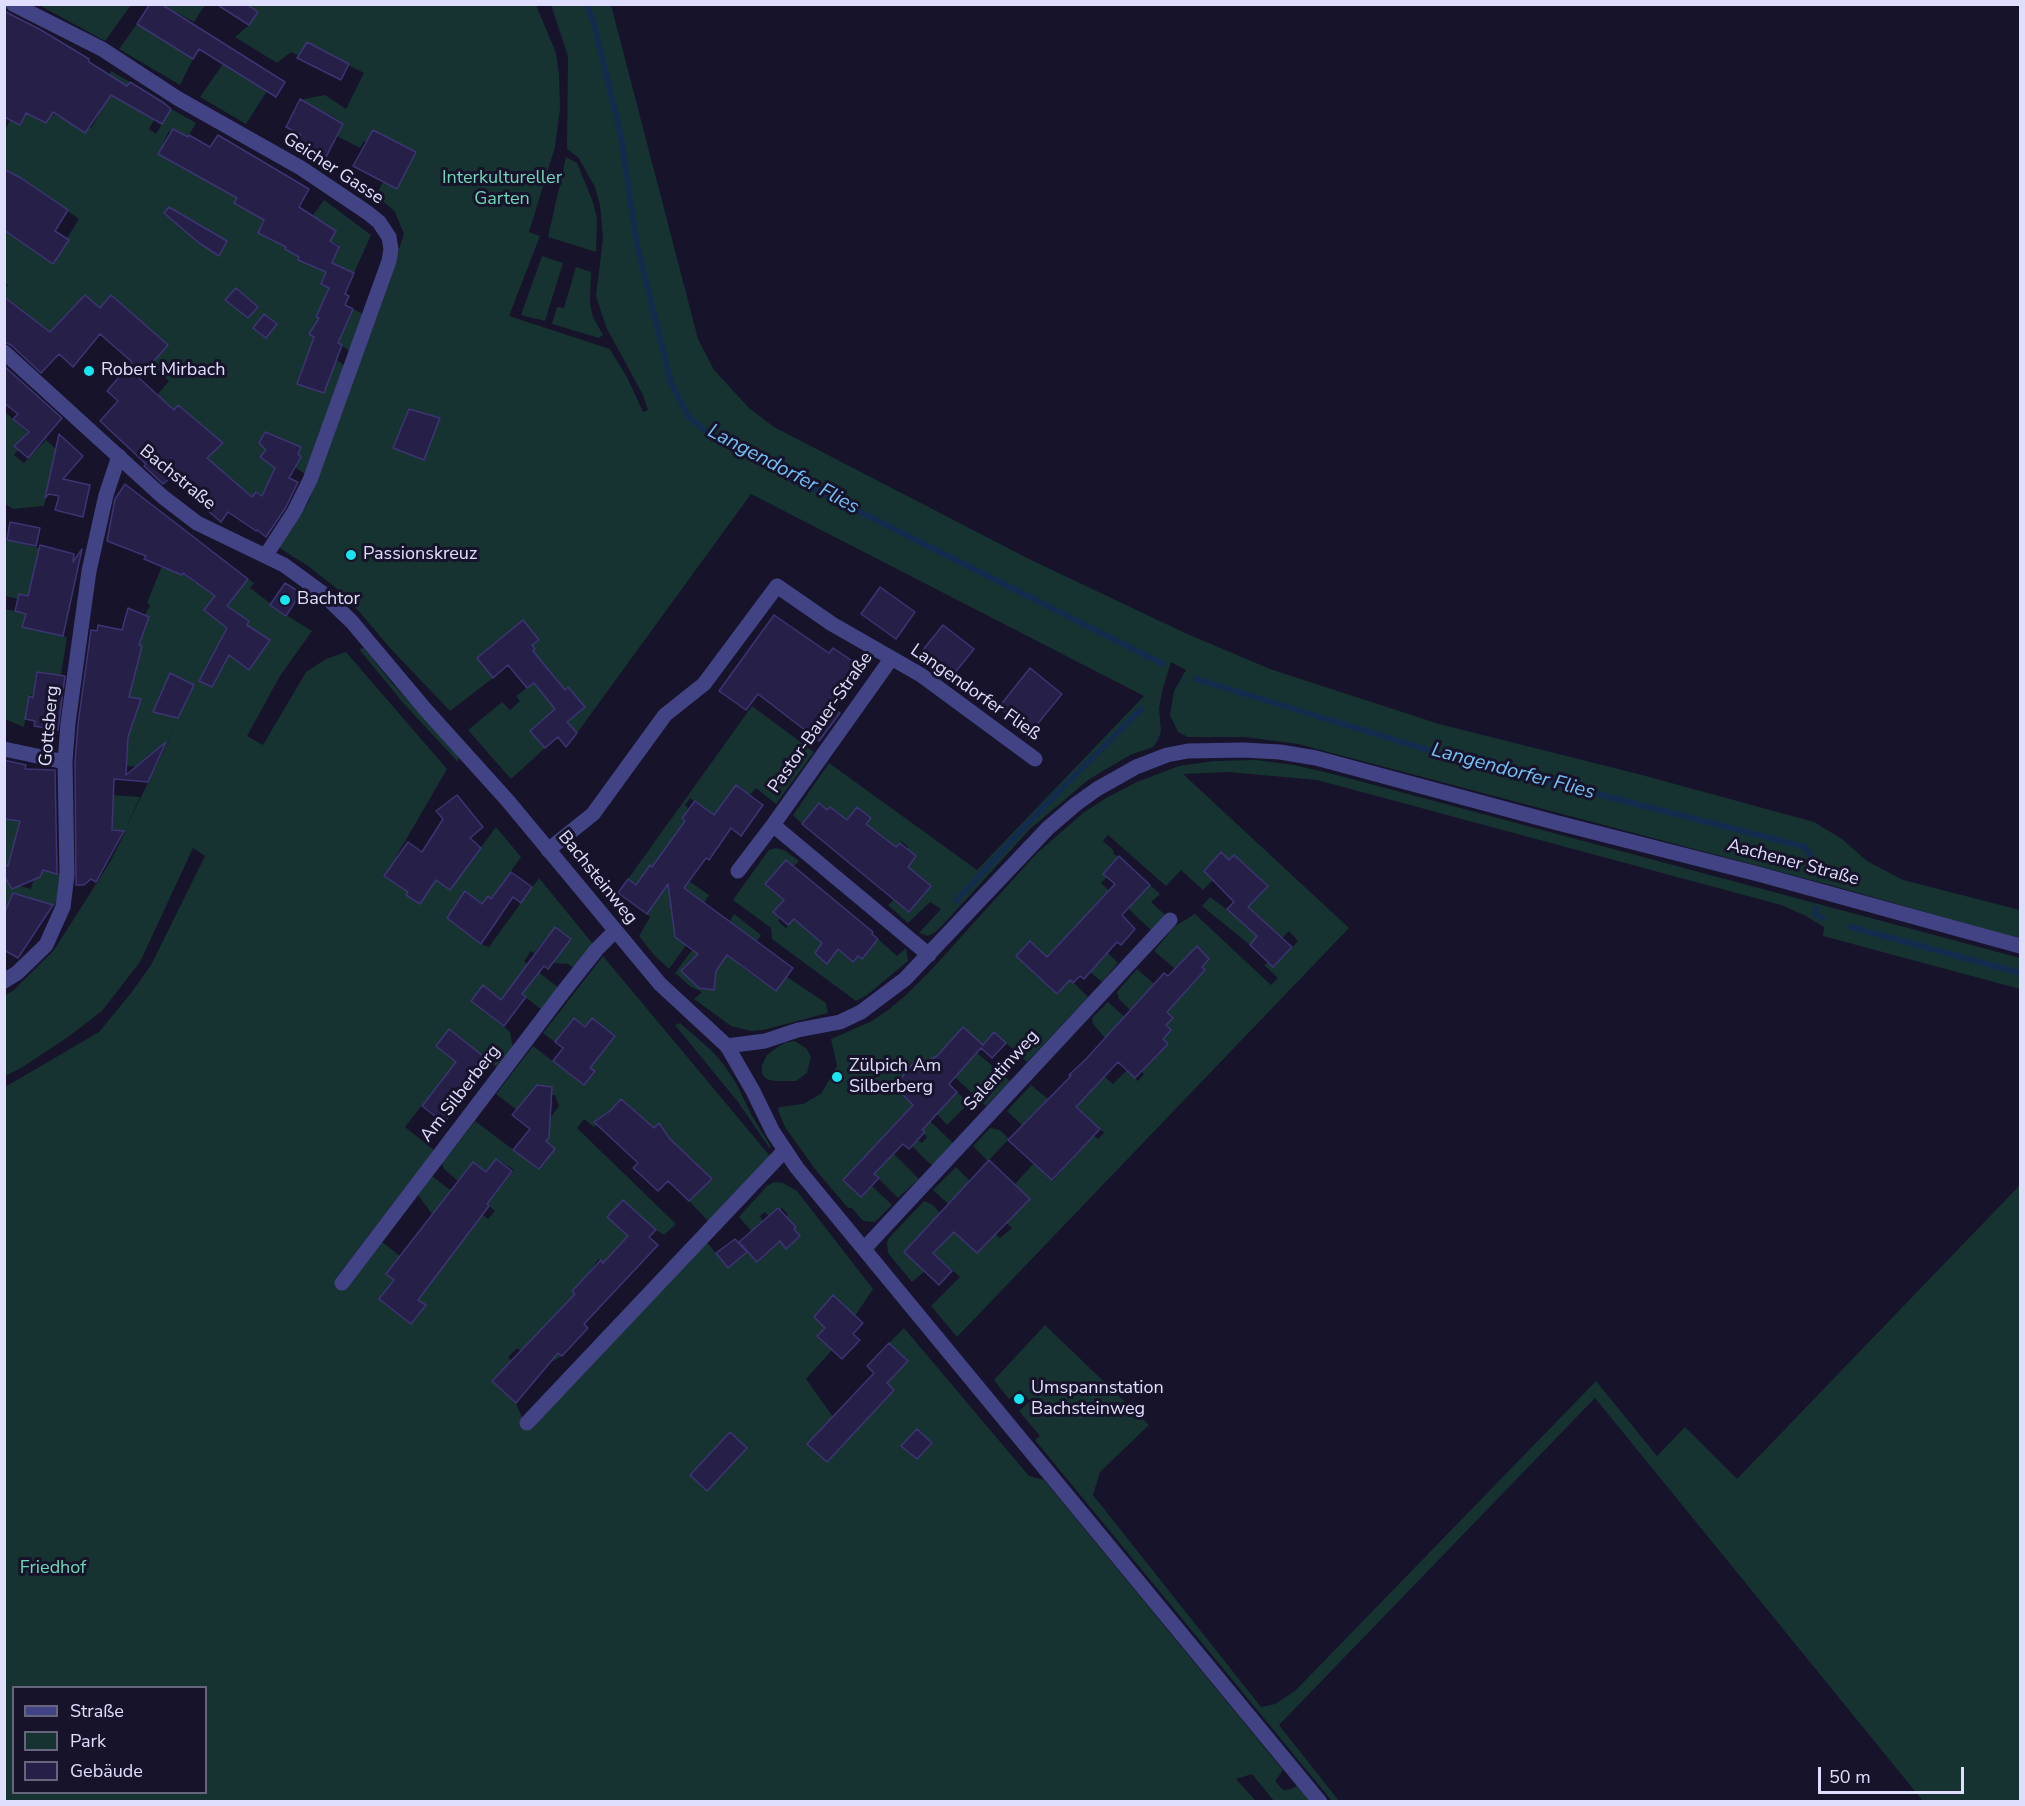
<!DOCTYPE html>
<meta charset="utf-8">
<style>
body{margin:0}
#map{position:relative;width:2025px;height:1806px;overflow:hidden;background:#16132a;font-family:"Nunito Sans",sans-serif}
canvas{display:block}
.frame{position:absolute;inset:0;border:6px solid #e0defd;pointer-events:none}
.legend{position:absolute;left:12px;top:1686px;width:195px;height:108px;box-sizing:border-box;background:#16132a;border:2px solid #67647e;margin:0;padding:8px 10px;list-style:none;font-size:18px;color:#e0defd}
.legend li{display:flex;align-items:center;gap:12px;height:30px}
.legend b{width:30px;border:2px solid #67647e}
.scale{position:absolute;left:1818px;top:1767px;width:146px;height:27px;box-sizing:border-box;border:3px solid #e0defd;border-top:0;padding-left:8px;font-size:18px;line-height:21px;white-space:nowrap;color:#e0defd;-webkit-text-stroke:4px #16132a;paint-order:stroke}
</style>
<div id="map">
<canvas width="2025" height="1806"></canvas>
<div class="frame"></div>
<ul class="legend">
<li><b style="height:8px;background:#414385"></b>Straße</li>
<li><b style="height:16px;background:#163331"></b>Park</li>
<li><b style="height:16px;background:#262049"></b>Gebäude</li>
</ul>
<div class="scale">50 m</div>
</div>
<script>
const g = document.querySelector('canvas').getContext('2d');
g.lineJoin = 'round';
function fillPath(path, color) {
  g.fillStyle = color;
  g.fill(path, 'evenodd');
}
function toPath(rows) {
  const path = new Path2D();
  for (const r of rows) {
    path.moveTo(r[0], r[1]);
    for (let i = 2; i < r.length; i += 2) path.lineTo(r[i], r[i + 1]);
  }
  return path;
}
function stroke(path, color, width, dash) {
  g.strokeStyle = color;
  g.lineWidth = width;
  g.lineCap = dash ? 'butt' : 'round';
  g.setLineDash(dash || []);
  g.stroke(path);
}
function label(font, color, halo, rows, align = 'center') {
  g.font = font + ' "Nunito Sans",sans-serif';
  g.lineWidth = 6;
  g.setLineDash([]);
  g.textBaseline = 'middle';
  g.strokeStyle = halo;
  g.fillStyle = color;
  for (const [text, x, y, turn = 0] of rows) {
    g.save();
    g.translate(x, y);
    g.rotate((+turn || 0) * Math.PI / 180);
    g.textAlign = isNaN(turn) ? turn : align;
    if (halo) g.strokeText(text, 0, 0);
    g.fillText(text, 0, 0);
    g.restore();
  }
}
fillPath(toPath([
 [39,5,131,4,131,5,105,41],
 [162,5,205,5,194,22],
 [246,5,536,5,556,53,559,75,560,109,555,147,529,232,540,236,509,316,610,349,628,379,643,412,648,410,643,395,606,327,596,296,603,238,600,205,595,187,578,157,567,149,568,56,551,5,611,5,698,339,714,370,749,408,774,427,1029,559,1185,633,1270,669,1439,724,1642,775,1814,822,1842,839,1867,861,1903,880,2020,910,2020,939,1830,885,1298,744,1245,737,1188,737,1178,732,1170,715,1174,691,1186,670,1171,662,1163,688,1159,708,1161,731,1158,740,1153,747,1130,755,1088,780,1030,829,941,927,934,933,928,936,919,933,941,909,930,902,908,923,888,905,894,900,910,912,931,886,908,867,916,857,907,849,908,847,901,841,894,849,882,840,882,836,877,832,855,837,870,818,858,807,845,824,839,813,830,807,827,810,819,804,802,824,793,815,829,763,977,870,1144,696,751,494,577,733,567,722,568,687,550,703,555,709,531,730,545,748,511,779,468,730,502,702,510,710,520,701,516,696,549,671,537,656,515,674,512,669,535,649,532,645,538,640,523,621,477,658,493,678,450,711,390,648,346,596,308,566,278,547,309,501,379,310,404,234,395,212,376,195,383,182,397,189,416,152,387,138,363,142,360,148,337,136,343,124,339,120,300,100,325,95,346,109,364,73,324,53,299,56,291,52,277,63,235,37,249,25,258,12],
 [137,24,193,59,180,85,119,49],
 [223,64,267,91,246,124,200,97],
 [111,71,130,82,119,99,154,120,149,129,156,134,171,109,196,123,188,137,179,132,177,135,169,131,158,154,188,172,192,166,237,198,234,203,263,219,258,233,274,242,291,210,302,218,285,249,294,254,300,254,298,260,326,272,329,288,316,317,343,329,353,309,363,314,350,351,328,337,338,356,337,360,345,366,305,474,295,467,301,457,298,454,301,447,288,441,263,496,256,492,252,497,154,434,165,402,157,395,169,381,151,364,111,296,84,325,29,355,5,310,4,290,8,285,5,283,5,230,62,252,69,240,67,238,79,219,21,178,5,169,5,130,10,120,20,125,22,121,12,116,15,108,44,110,61,118,65,112,91,128,107,101,97,94],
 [566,157,577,163,593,202,597,218,596,252,548,237],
 [324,200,371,235,354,273,331,263,339,245,328,240,336,231,322,221,314,227,308,222],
 [542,256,563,263,545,321,521,315],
 [576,267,591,272,590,303,593,317,603,335,599,338,552,324,557,307,564,308],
 [4,411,28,433,14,446,18,450,14,455,24,463,46,440,57,450,44,506,13,509,5,504],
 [7,540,39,548,33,577,44,599,19,594,18,599,5,596,4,548],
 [162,566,191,576,192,580,195,583,212,578,235,596,248,579,254,583,250,588,286,615,312,631,280,676,247,736,263,745,306,672,326,659,346,652,447,769,396,857,407,865,422,870,450,889,496,827,521,857,491,899,488,897,482,904,474,898,466,906,459,901,447,918,481,944,489,947,539,878,593,944,574,968,568,964,552,963,571,939,555,927,534,953,531,951,524,961,559,988,542,1010,511,986,501,1000,483,985,471,1000,510,1032,513,1048,498,1068,450,1030,456,1062,405,1127,434,1150,336,1278,342,1283,382,1242,400,1256,386,1274,394,1280,379,1299,412,1324,426,1305,407,1293,442,1203,432,1214,418,1195,432,1176,488,1219,495,1211,487,1204,514,1170,497,1159,486,1172,473,1162,458,1181,444,1169,442,1163,475,1121,539,1169,555,1149,546,1141,549,1133,545,1125,559,1106,555,1095,550,1095,543,1086,537,1085,517,1110,496,1094,533,1046,584,1085,594,1071,590,1068,615,1036,592,1019,585,1027,573,1018,555,1042,543,1033,603,956,770,1156,708,1221,689,1201,711,1179,684,1152,661,1174,665,1133,659,1123,645,1137,597,1125,594,1127,584,1119,577,1128,676,1224,664,1235,656,1230,623,1200,608,1216,640,1246,630,1274,610,1255,603,1263,599,1259,591,1269,594,1272,585,1277,572,1291,580,1299,538,1333,562,1356,548,1364,524,1354,517,1348,508,1357,513,1362,492,1381,516,1403,523,1420,706,1241,728,1268,748,1251,757,1262,780,1241,786,1248,800,1237,794,1229,796,1227,786,1216,788,1215,782,1208,780,1210,778,1208,769,1216,765,1212,760,1216,763,1221,752,1232,739,1217,767,1186,774,1182,783,1183,797,1191,873,1289,855,1316,833,1296,814,1317,825,1328,817,1336,832,1350,806,1379,848,1438,894,1390,887,1383,908,1361,889,1343,904,1328,1029,1476,1044,1480,1283,1770,1275,1781,1283,1790,1291,1789,1297,1786,1310,1801,1274,1801,1252,1774,1236,1779,1256,1801,5,1801,5,1087,99,1032,131,993,151,965,205,856,193,848,140,962,102,1011,68,1037,21,1068,5,1076,5,995,14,990,54,950,110,862,125,832,112,829,113,795,140,797,126,828,175,727,154,768,127,766,129,725,137,698,129,697,138,642,149,617,145,615,150,605,147,603],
 [14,1688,206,1688,206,1792,14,1792],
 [4,609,26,613,22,627,67,637,61,675,37,672,33,695,29,695,24,727,5,719],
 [364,648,391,682,459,757,458,762,404,704,359,649],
 [752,706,814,752,776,804,756,788,750,795,737,785,714,816,690,798,685,805,688,808,682,818,693,826,675,835,663,851,683,877,709,895,704,903,686,890,670,911,696,931,669,969,654,955,639,936,650,917,647,914,650,866,636,885,628,879],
 [1256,760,1294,765,1337,775,2020,958,2020,989,1823,936,1824,927,1804,915,1781,905,1317,780,1228,772,1183,774,1349,928,957,1337,931,1306,960,1277,933,1253,956,1228,965,1242,977,1253,989,1241,933,1190,956,1167,970,1181,955,1197,1000,1238,1012,1228,982,1202,1002,1186,1024,1206,1030,1199,1014,1185,1034,1163,1053,1181,1091,1138,1094,1136,1098,1139,1104,1133,1071,1103,1089,1093,1105,1077,1113,1084,1127,1070,1138,1081,1144,1074,1105,1038,1093,1024,1092,1018,1108,1002,1161,1050,1168,1044,1162,1040,1171,1030,1166,1025,1173,1017,1146,993,1130,1010,1119,999,1117,992,1137,969,1159,988,1163,984,1179,999,1205,971,1202,967,1209,959,1197,947,1175,969,1154,951,1175,926,1195,914,1271,985,1278,978,1264,965,1269,962,1274,967,1298,941,1289,931,1282,938,1268,925,1250,945,1202,906,1210,897,1238,918,1268,886,1234,855,1229,860,1221,853,1204,871,1213,880,1203,890,1181,870,1166,886,1108,835,1103,841,1114,851,1113,853,1118,857,1103,873,1107,877,1101,883,1111,892,1102,897,1088,913,1061,970,1030,941,1016,956,1057,994,1070,979,1088,997,1027,1062,995,1033,962,1068,977,1053,1010,1081,986,1106,934,1058,929,1065,919,1057,895,1088,953,1143,933,1165,928,1162,912,1146,918,1140,922,1143,927,1137,904,1114,880,1140,919,1179,898,1198,861,1161,843,1180,861,1197,872,1186,892,1205,875,1222,863,1221,852,1208,848,1208,815,1169,785,1127,778,1110,779,1107,803,1104,821,1094,837,1066,831,1039,872,1021,888,1010,905,996,932,969,1037,853,1083,813,1106,798,1137,782,1179,766,1214,761],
 [5,789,28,817,15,868,5,867],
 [776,848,784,850,799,861,794,866,786,860,765,884,784,900,773,912,780,918,778,921,786,928,794,919,816,938,835,947,853,962,858,956,862,959,878,939,897,956,906,948,908,961,867,995,856,1001,772,939,771,928,733,900,766,854,769,850],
 [42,869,55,873,62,873,55,906,16,894,12,896,5,913,5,878,10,886,16,885,31,889,34,878],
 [1150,885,1160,894,1151,902,1165,915,1151,930,1121,902,1134,902],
 [734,914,761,935,740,966,776,991,787,977,826,1003,828,1013,763,1030,751,1031,731,1026,694,999,702,992,691,987,675,973,695,946,708,951,723,961,727,955,730,957,747,934,730,921],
 [1104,949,1118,963,1102,982,1090,972,1104,957],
 [680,1023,712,1051,724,1065,736,1083,752,1116,770,1145,770,1149,738,1102,675,1025],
 [795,1041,807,1049,811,1057,807,1073,796,1081,775,1081,766,1079,762,1074,762,1065,767,1055,779,1046,787,1042],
 [1031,1085,1048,1099,1022,1125,1007,1111],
 [957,1092,969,1103,947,1125,937,1114],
 [990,1128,1000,1130,1009,1139,988,1161,973,1146],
 [2020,1185,2020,1801,1923,1801,1595,1398,1279,1725,1339,1801,1332,1801,1035,1440,1040,1436,1019,1411,1030,1401,1020,1390,1009,1399,994,1380,1045,1325,1149,1425,1100,1472,1093,1495,1261,1707,1275,1704,1295,1691,1596,1381,1657,1456,1685,1427,1737,1479],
 [924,1201,933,1205,940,1213,904,1252,925,1271,912,1282,888,1253,887,1243,888,1239]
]), '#163331');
stroke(toPath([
 [587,4,594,24,621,136,637,245,671,383,688,416,713,438,1163,664],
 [1196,679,1441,754,1805,847,1812,858,1818,873],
 [956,901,1029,822,1141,709],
 [1816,908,1815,914,1822,918],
 [1851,927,2020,973]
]), '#132c4d', 6);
const building = toPath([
 [150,4,161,4,285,82,276,97,199,49,193,59,137,24,150,4],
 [216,4,246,4,258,12,249,25,216,4],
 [4,11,41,30,89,59,89,62,127,86,130,82,164,103,171,109,162,124,111,95,85,133,53,112,46,123,26,113,20,125,4,117,4,11],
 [307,42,349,64,341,80,297,58,307,42],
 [300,99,343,124,326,157,298,142,301,135,286,127,300,99],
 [173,129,188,137,189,135,210,147,218,135,309,189,299,207,336,231,330,241,339,247,332,263,354,273,345,294,349,296,345,305,353,309,338,343,342,345,324,393,297,384,314,337,309,334,319,318,316,317,329,288,321,284,326,272,298,260,299,257,285,249,286,247,258,233,264,220,234,203,237,198,158,154,173,129],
 [373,130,416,152,397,189,353,166,373,130],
 [4,169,21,178,68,210,55,231,69,240,53,264,4,230,4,169],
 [169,207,227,241,219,256,199,243,164,213,169,207],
 [236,288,258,307,248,318,225,300,236,288],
 [85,295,100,308,111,295,168,345,139,378,174,410,178,405,223,443,207,458,252,497,256,492,262,496,275,468,260,457,266,450,259,443,265,432,301,447,298,454,301,457,289,478,298,482,286,507,266,537,257,530,256,531,228,512,221,522,170,478,163,484,144,466,146,464,100,421,118,401,107,391,132,362,100,334,73,367,59,354,41,373,11,345,4,342,4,297,50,332,85,295],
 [264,314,277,324,266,338,253,328,264,314],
 [4,366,62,418,28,458,14,446,29,432,13,419,18,414,4,403,4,366],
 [409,409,440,418,424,460,393,448,409,409],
 [59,434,83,456,63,479,90,485,83,517,55,510,59,496,49,494,45,498,59,434],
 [125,484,248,579,227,606,249,621,247,625,270,640,249,670,229,655,212,687,199,681,227,628,204,610,215,596,183,573,182,575,144,559,146,556,107,541,115,499,125,484],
 [10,522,40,528,36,546,7,540,10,522],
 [40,545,74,554,73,562,82,549,63,636,22,627,26,614,15,611,19,594,28,596,40,545],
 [285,583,301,593,286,616,270,605,285,583],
 [880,587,915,612,896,639,861,614,880,587],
 [128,608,149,617,139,645,142,646,129,697,141,699,128,737,126,775,166,742,148,782,114,779,112,830,124,831,96,882,91,879,84,885,76,885,75,762,78,724,91,630,97,631,98,625,122,630,128,608],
 [774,615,829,653,833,648,863,668,833,708,840,713,819,741,758,694,746,710,719,691,774,615],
 [523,620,539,640,532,645,535,649,533,651,565,690,568,687,585,707,567,722,577,733,566,747,558,737,545,748,530,731,555,709,534,683,527,688,508,665,493,678,477,658,523,620],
 [943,625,974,649,953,675,922,651,943,625],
 [1030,668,1062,694,1030,733,999,707,1030,668],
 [37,672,65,676,58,730,34,726,35,721,25,719,29,696,33,698,37,672],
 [170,673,194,685,178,718,153,712,170,673],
 [4,760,26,765,25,769,55,770,57,874,43,870,40,877,12,889,4,876,4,865,8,866,20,821,4,819,4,760],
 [736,785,763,805,741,836,731,828,709,860,706,858,684,888,793,968,776,991,727,955,716,971,714,990,699,988,681,971,698,954,675,937,668,884,647,914,618,893,628,879,636,885,650,865,652,867,685,821,682,818,695,801,714,815,736,785],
 [457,795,483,827,470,838,481,848,450,890,436,880,420,904,406,895,408,892,384,876,408,842,422,852,443,819,436,811,457,795],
 [819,803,827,810,830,807,847,820,857,807,871,818,866,824,896,847,900,843,916,856,908,867,931,886,909,912,802,824,819,803],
 [1221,852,1229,860,1234,855,1268,886,1248,907,1292,947,1273,967,1250,945,1257,936,1227,909,1234,902,1204,871,1221,852],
 [1119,856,1150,885,1122,915,1135,929,1121,945,1117,942,1084,979,1080,976,1073,983,1070,980,1057,994,1016,956,1030,941,1047,957,1115,884,1103,874,1119,856],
 [786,860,873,932,872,934,878,939,862,959,858,956,853,962,838,949,827,964,815,953,822,943,794,919,788,925,773,912,784,900,765,884,786,860],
 [511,872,532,887,521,903,513,897,481,944,447,918,465,891,482,904,488,896,491,899,511,872],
 [13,893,53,905,18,958,4,950,4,914,13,893],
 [555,927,571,939,548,969,544,966,522,994,526,997,504,1026,471,1001,483,985,501,1000,555,927],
 [1197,946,1209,959,1202,967,1205,970,1167,1012,1173,1018,1166,1025,1171,1030,1163,1039,1168,1044,1135,1078,1118,1062,1076,1107,1100,1129,1052,1180,1008,1140,1071,1076,1069,1075,1086,1059,1164,973,1168,976,1197,946],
 [574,1018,585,1027,592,1018,615,1036,590,1068,595,1071,584,1085,553,1061,563,1048,555,1042,574,1018],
 [963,1027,983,1045,994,1032,1006,1043,992,1058,981,1048,949,1084,957,1092,922,1130,925,1132,909,1149,903,1144,874,1174,879,1178,861,1197,843,1180,913,1105,895,1087,900,1082,899,1081,919,1056,926,1062,937,1056,963,1027],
 [449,1029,483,1056,451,1098,458,1104,444,1123,422,1106,456,1062,436,1046,449,1029],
 [537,1085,552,1087,549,1138,546,1141,555,1149,539,1169,513,1150,530,1129,512,1115,537,1085],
 [621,1099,654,1128,659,1123,670,1139,712,1179,689,1201,668,1181,658,1191,633,1168,638,1163,594,1122,610,1111,621,1099],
 [496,1159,512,1171,487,1204,489,1206,418,1300,426,1305,411,1324,379,1299,394,1280,386,1274,473,1162,486,1172,496,1159],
 [989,1160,1030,1199,977,1253,954,1232,933,1253,952,1271,939,1285,904,1252,989,1160],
 [623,1200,656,1230,649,1237,658,1245,584,1324,588,1328,562,1356,558,1353,516,1403,492,1381,575,1294,572,1291,601,1260,603,1263,628,1236,607,1217,623,1200],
 [778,1208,796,1227,794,1229,800,1236,786,1249,780,1241,757,1262,739,1242,778,1208],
 [735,1239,747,1252,728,1268,716,1253,735,1239],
 [833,1295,863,1323,853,1334,860,1340,842,1359,817,1336,825,1328,814,1317,833,1295],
 [889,1343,908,1361,887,1383,894,1390,827,1462,807,1444,874,1373,867,1366,889,1343],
 [917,1429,932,1443,917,1459,901,1446,917,1429],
 [730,1432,747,1448,707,1491,690,1475,730,1432]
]);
fillPath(building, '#262049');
stroke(building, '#3d3474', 1.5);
stroke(toPath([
 [13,4,102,49,177,98,301,168,368,213,379,222,389,237,391,249,389,261,310,480,294,512,266,555],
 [4,749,65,762],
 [773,825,891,659],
 [548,850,593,814,665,715,704,684,777,586,832,624,921,675,1035,759],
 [738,871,773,825,929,955],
 [4,981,17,973,46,945,63,907,67,875,65,762,68,723,89,571,106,495,119,456],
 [727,1046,765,1041,798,1030,840,1022,861,1012,905,979,1048,828,1076,804,1097,789,1136,767,1167,755,1188,751,1243,750,1280,752,1316,758,1554,822,1758,874,2020,946],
 [864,1249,1170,920],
 [342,1283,563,992,597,949,615,931],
 [527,1423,785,1150]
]), '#414385', 15);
stroke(toPath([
 [4,352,163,497,197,523,284,565,321,592,352,622,425,709,508,801,660,984,727,1046,753,1091,773,1132,797,1168,1320,1802]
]), '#414385', 15);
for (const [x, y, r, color] of [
 [89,371,6,"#18e5ef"],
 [351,555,6,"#18e5ef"],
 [285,600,6,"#18e5ef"],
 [837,1077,6,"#18e5ef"],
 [1019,1399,6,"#18e5ef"]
]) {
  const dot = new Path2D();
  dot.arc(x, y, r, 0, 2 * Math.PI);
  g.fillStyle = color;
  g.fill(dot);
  stroke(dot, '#16132a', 2);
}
label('18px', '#e0defd', '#16132a', [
 ["Geicher Gasse",333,169,33],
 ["Bachstraße",177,478,39],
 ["Langendorfer Fließ",975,693,35],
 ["Pastor-Bauer-Straße",821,723,-55],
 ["Gottsberg",50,726,-85],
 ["Aachener Straße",1793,863,15],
 ["Bachsteinweg",597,878,51],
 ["Salentinweg",1002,1071,-48],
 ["Am Silberberg",461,1094,-52]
]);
label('18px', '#6ed9b8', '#16132a', [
 ["Interkultureller",502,179],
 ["Garten",502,200],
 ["Friedhof",53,1569]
]);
label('18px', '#e0defd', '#16132a', [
 ["Robert Mirbach",101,371],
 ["Passionskreuz",363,555],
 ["Bachtor",297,600],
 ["Zülpich Am",849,1067],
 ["Silberberg",849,1088],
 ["Umspannstation",1031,1389],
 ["Bachsteinweg",1031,1410]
], 'left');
label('italic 20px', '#73c0f5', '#16132a', [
 ["Langendorfer Flies",783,470,28],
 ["Langendorfer Flies",1513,772,15]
]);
</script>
